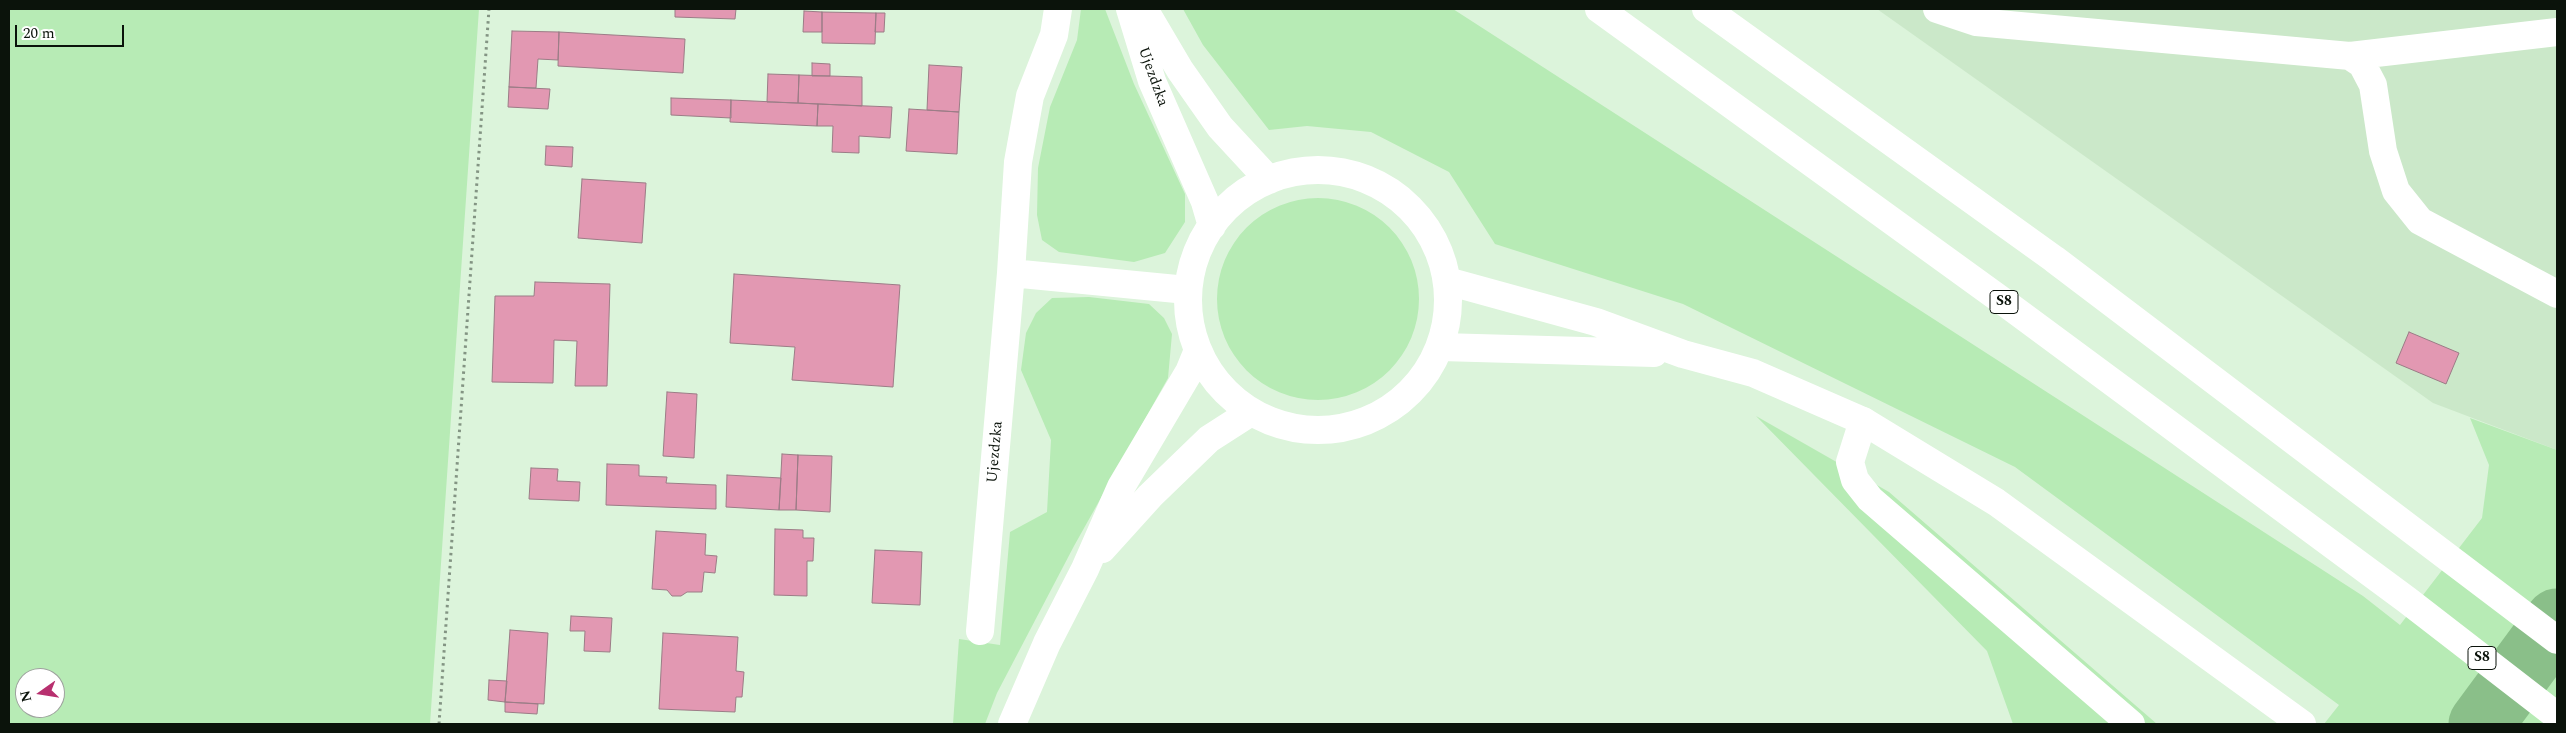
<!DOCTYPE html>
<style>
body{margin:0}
#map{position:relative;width:2566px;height:733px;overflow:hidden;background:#dcf4db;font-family:Spectral,serif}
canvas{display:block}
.frame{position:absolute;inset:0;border:10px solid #0b130b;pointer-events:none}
.north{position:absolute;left:15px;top:668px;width:50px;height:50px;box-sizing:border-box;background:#fff;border:1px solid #9da19d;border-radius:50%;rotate:257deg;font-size:14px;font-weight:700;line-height:20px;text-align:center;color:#0b130b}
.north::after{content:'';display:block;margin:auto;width:18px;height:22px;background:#b8306f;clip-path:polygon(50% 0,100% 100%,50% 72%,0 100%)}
.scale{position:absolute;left:15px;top:25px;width:109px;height:22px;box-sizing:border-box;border:2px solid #0b130b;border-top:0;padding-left:6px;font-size:15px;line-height:18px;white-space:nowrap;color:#0b130b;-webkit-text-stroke:4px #fff;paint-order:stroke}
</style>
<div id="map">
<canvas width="2566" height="733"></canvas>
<div class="frame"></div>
<div class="north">N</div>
<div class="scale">20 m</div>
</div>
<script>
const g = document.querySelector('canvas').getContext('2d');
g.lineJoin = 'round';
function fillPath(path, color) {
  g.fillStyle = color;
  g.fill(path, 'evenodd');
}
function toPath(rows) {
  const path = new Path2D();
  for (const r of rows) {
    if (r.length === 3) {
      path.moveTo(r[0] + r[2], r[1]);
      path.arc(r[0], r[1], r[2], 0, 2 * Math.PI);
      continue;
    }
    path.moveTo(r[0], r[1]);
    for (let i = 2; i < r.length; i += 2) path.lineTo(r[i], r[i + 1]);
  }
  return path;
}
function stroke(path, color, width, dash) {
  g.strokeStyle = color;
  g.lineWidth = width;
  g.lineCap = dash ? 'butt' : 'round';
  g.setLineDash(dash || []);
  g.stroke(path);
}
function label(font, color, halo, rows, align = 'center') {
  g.font = font + ' Spectral,serif';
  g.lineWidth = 5;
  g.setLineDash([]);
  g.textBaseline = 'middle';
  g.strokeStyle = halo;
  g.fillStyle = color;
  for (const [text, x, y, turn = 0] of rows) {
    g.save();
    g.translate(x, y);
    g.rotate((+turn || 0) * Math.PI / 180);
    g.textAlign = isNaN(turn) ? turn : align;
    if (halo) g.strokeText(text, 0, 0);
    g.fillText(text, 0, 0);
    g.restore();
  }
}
fillPath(toPath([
 [1877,9,2557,9,2557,450,2433,403]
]), '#cbe8c9');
fillPath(toPath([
 [9,9,479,9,430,724,9,724],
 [25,678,55,678,55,708,25,708],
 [1081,9,1105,9,1134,84,1185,194,1185,222,1165,253,1134,262,1059,252,1042,240,1037,215,1038,168,1050,107,1077,40],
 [1183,9,1453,9,2363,596,2400,625,2482,518,2489,465,2470,418,2557,450,2557,724,2324,724,2339,705,2015,467,1683,304,1495,244,1449,172,1371,132,1307,126,1269,130,1203,45],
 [1318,299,101],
 [1089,297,1149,304,1164,318,1172,334,1168,378,1074,546,997,693,985,724,953,724,959,639,1000,645,1010,532,1047,512,1051,440,1021,370,1026,333,1036,313,1052,298],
 [1756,416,1889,492,2157,724,2013,724,1987,651]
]), '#b7ebb5');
stroke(toPath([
 [2481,724,2557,621]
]), '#8abf89', 65);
const building = toPath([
 [675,9,736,9,735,19,675,17,675,9],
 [804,11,822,12,822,32,803,32,804,11],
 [822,12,876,13,875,44,822,43,822,12],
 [876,13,885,13,884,32,875,32,876,13],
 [512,31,559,32,558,60,538,59,536,88,509,87,512,31],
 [559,32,685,39,683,73,558,66,559,32],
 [812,63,830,64,830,76,812,76,812,63],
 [929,65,962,67,959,112,927,110,929,65],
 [768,74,799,75,798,103,767,102,768,74],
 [799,75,862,77,862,106,798,103,799,75],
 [509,87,550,89,548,109,508,107,509,87],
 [671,98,731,100,731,118,671,115,671,98],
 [731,100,818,104,817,126,730,122,731,100],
 [818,104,892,107,890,138,859,136,859,153,832,152,833,126,817,126,818,104],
 [909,109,959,112,957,154,906,151,909,109],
 [546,146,573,147,572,167,545,165,546,146],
 [582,179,646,183,642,243,578,238,582,179],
 [734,274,900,285,893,387,792,380,795,347,730,343,734,274],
 [535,282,610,284,607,386,575,386,577,341,554,340,553,383,492,382,495,296,534,296,535,282],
 [2409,332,2459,353,2446,384,2396,363,2409,332],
 [667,392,697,394,694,458,663,456,667,392],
 [782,454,798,455,796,510,779,510,782,454],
 [798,455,832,456,830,512,796,510,798,455],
 [607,464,639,465,639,476,667,477,666,483,716,485,716,509,606,505,607,464],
 [531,468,558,469,557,481,580,482,579,501,529,499,531,468],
 [727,475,781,478,779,510,726,507,727,475],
 [775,529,803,530,803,538,814,538,813,561,807,561,807,596,774,595,775,529],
 [656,531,706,534,705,555,717,556,715,573,704,572,702,592,687,592,681,596,672,596,667,590,652,589,656,531],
 [875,550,922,552,920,605,872,603,875,550],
 [571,616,612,618,610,652,584,651,585,631,570,631,571,616],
 [510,630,548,633,544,704,505,702,510,630],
 [663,633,738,637,736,671,744,672,742,697,736,697,735,712,659,709,663,633],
 [489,680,507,681,505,702,488,700,489,680],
 [505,702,538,704,537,714,505,712,505,702]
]);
fillPath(building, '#e298b2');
stroke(building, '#9b7c86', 1);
stroke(toPath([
 [439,724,489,9]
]), '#839483', 3, [2.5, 4]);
stroke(toPath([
 [1058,9,1054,35,1030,96,1018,162,1011,273,1187,290],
 [1937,9,1976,22,2350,56,2362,64,2373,85,2383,151,2396,191,2420,221,2557,294],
 [2350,56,2557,32],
 [1863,421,1850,462,1855,480,1870,499,2131,724],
 [980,631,1011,273]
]), '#fff', 28);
stroke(toPath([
 [1130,9,1152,81,1205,202,1212,226],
 [1144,9,1180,70,1220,127,1269,180],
 [1318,300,130],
 [1447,281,1596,322,1683,354,1753,373,1863,421,1996,502,2302,724],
 [1441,347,1654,353],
 [1102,549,1150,496,1209,439,1251,412],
 [1012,724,1047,643,1085,569,1121,487,1189,372,1198,350]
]), '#fff', 28);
stroke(toPath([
 [1599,9,2008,305,2407,600,2557,716],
 [1706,9,2054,259,2557,640]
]), '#fff', 28);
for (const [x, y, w] of [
 [2004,302,28],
 [2482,658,28]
]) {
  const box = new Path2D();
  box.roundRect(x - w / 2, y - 11.5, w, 23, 4);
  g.fillStyle = '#fff';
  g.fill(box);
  stroke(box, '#0b130b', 1);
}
label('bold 14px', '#0b130b', null, [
 ["S8",2004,302],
 ["S8",2482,658]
]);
label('15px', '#0b130b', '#fff', [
 ["Ujezdzka",1152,77,70],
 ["Ujezdzka",996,452,-85]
]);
</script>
